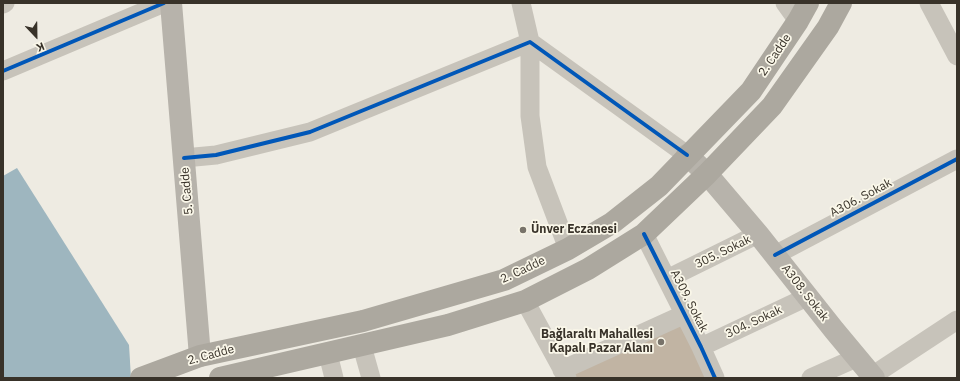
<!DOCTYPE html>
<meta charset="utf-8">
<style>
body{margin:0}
#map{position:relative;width:960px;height:381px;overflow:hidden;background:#eeebe2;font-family:"IBM Plex Sans",sans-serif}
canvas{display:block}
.frame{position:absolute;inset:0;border:4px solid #383229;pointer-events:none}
.north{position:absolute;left:16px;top:16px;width:40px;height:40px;-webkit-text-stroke:3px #faf7e9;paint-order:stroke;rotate:158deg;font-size:11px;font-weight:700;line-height:16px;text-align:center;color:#383229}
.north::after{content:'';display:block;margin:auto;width:14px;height:18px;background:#383229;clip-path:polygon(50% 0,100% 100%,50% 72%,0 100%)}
</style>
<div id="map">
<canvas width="960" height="381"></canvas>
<div class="frame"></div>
<div class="north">K</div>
</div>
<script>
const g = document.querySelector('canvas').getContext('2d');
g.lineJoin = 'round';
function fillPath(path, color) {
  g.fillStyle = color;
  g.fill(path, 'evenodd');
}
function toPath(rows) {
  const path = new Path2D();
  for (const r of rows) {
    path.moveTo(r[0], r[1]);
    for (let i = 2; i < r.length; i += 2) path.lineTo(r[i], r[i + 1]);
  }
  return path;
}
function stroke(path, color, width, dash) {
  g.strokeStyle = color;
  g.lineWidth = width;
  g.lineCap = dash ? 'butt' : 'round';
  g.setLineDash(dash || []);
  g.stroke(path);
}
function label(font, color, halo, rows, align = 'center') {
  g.font = font + ' "IBM Plex Sans",sans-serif';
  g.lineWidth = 3.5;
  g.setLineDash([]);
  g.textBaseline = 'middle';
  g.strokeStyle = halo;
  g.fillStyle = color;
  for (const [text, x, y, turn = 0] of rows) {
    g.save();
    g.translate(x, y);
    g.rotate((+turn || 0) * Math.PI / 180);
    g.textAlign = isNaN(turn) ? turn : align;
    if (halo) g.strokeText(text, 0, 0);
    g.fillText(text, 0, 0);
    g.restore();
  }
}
fillPath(toPath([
 [17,168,129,345,131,378,3,378,3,176]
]), '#9eb6bf');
fillPath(toPath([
 [685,314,714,378,566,378]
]), '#c1b4a3');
stroke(toPath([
 [521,3,530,42,530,116,537,167,568,249],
 [785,3,798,21],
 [929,3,957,56],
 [3,4,5,3],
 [3,71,164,3],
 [184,158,216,155,310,132,530,42,687,155],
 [644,234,701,347,715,378],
 [775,255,957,159],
 [667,279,758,234],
 [525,301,567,378],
 [362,346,371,378],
 [701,347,807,297],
 [328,354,334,378],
 [562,370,685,314],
 [872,376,957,320],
 [811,378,856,358]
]), '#c7c3ba', 19);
stroke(toPath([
 [171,3,200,356],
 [687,155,707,174,758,234,834,330,874,378]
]), '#b7b3ab', 22);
stroke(toPath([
 [141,378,200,356,363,321,504,280,568,249,612,223,659,186,751,91,798,21,808,3],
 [220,378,448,325,525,301,588,269,644,234,707,174,772,106,828,27,841,3]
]), '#aca89f', 22);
stroke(toPath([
 [3,71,164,3],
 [184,158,216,155,310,132,530,42,687,155],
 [644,234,701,347,715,378],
 [775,255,957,159]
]), '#0057b8', 4);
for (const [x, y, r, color] of [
 [523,230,4,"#78736a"],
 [661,342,4,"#78736a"]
]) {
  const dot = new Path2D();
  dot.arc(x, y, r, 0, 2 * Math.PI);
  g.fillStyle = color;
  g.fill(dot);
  stroke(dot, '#faf7e9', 1.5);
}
label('12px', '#383229', '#faf7e9', [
 ["2. Cadde",775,55,-56],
 ["5. Cadde",187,191,-95],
 ["A306. Sokak",861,198,-28],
 ["305. Sokak",723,252,-26],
 ["2. Cadde",523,270,-25],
 ["A308. Sokak",805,293,52],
 ["A309. Sokak",689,301,63],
 ["304. Sokak",754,322,-25],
 ["2. Cadde",211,355,-15]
]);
label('bold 12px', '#383229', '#faf7e9', [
 ["Ünver Eczanesi",531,230],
 ["Bağlaraltı Mahallesi",653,335,"right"],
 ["Kapalı Pazar Alanı",653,349,"right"]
], 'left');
</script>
